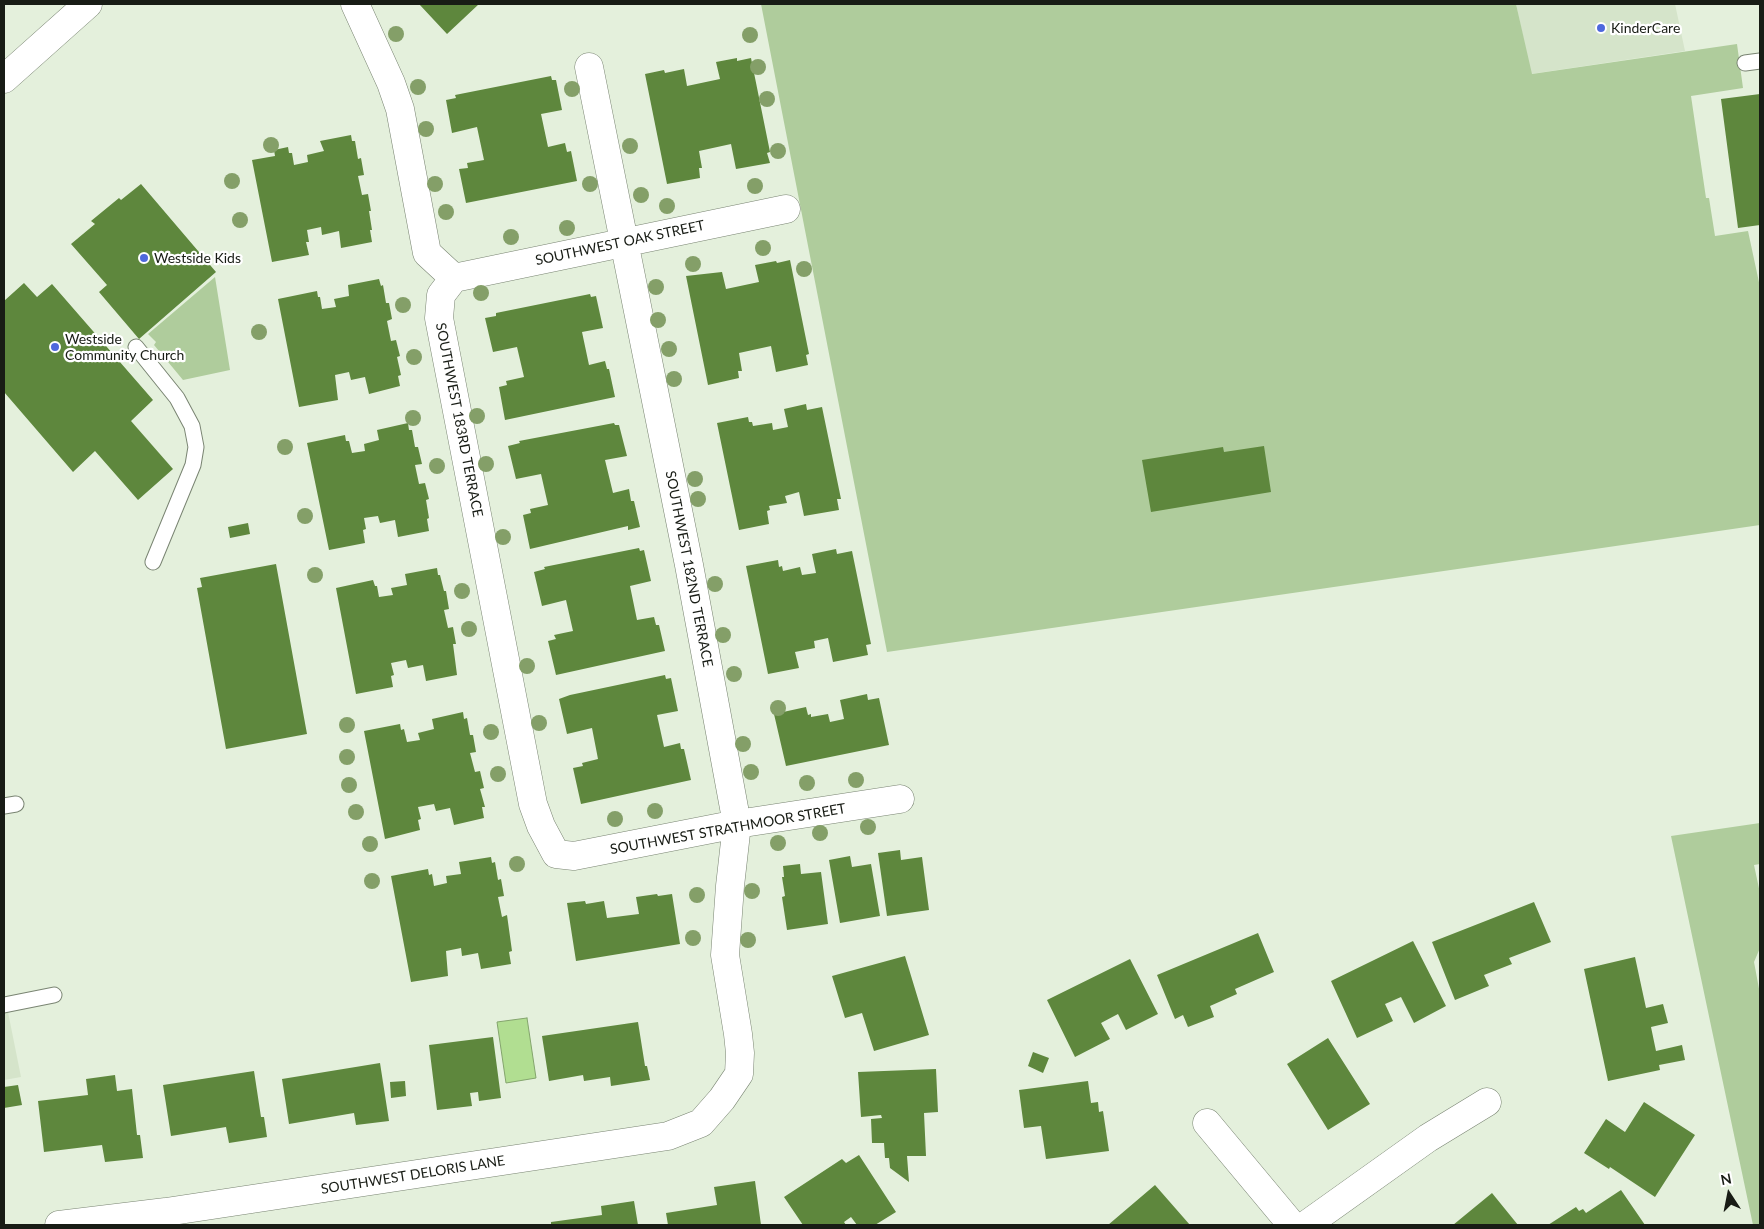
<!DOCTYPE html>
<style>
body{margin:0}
#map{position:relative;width:1764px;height:1229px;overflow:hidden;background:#e4f0dc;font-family:Lato,sans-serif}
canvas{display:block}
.frame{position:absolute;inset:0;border:5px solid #181c15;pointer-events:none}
.north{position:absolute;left:1704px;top:1169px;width:50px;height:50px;-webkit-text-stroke:4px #fff;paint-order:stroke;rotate:349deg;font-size:14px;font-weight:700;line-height:20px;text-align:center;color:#181c15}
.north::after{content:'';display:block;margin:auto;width:18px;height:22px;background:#181c15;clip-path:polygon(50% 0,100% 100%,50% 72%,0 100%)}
</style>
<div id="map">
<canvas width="1764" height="1229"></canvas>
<div class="frame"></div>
<div class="north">N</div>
</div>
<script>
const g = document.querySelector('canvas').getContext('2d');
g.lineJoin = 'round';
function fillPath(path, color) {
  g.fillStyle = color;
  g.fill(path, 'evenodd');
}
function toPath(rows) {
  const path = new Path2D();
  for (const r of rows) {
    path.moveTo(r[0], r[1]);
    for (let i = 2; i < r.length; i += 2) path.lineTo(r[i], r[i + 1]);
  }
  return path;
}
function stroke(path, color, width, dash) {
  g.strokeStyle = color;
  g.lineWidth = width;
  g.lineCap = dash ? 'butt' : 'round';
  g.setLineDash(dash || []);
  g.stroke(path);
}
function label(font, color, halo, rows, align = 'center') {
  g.font = font + ' Lato,sans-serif';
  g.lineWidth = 4.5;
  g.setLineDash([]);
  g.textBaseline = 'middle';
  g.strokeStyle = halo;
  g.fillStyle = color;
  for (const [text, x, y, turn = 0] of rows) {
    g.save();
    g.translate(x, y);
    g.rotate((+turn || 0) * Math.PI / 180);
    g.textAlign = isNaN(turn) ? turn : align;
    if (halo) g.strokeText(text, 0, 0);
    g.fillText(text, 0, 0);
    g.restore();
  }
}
fillPath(toPath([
 [1516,4,1675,4,1685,51,1531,74],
 [4,992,21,1077,4,1080]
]), '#d5e4ca');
fillPath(toPath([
 [761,4,1516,4,1532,74,1737,44,1743,88,1691,96,1706,198,1709,198,1715,236,1748,231,1760,287,1760,525,887,652],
 [215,277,230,370,183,380,154,345,156,342,148,334],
 [1760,823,1760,864,1754,865,1760,893,1760,948,1754,962,1760,994,1760,1225,1753,1225,1671,836]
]), '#afcc9c');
const water = toPath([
 [527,1018,536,1078,506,1083,497,1022,527,1018]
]);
fillPath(water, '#b1de91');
stroke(water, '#83a46c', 1);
fillPath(toPath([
 [419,4,479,4,447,34],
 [737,58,737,61,751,58,770,152,767,153,770,163,736,169,731,144,699,151,702,168,699,168,700,178,667,184,645,74,664,70,665,73,684,69,687,86,720,79,716,62],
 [551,76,552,80,556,80,562,110,541,114,548,147,565,143,567,152,571,151,577,181,466,203,459,169,468,168,467,163,484,160,477,127,452,133,446,100,456,98,455,95],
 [1760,94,1760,225,1738,228,1721,99],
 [351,135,352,141,355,141,358,159,361,158,364,175,358,176,362,195,368,194,371,211,369,211,372,230,370,230,372,242,341,248,339,231,322,235,321,227,307,230,309,242,306,242,309,255,272,262,252,160,275,156,274,150,288,147,289,153,292,153,294,165,308,162,307,155,324,151,320,141],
 [141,184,216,272,139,339,99,292,107,285,71,244,95,224,91,221,119,198,121,200],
 [790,260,809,354,806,355,808,365,776,372,771,346,739,353,742,371,738,371,739,378,708,385,686,276,722,272,726,289,759,282,755,265,776,261,777,263],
 [379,279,381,286,383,285,386,303,389,303,392,319,387,321,391,341,396,340,400,356,397,357,401,375,398,376,400,386,369,394,365,377,351,380,349,372,335,375,338,400,299,407,278,299,317,291,318,297,320,297,322,309,336,307,334,299,349,296,348,285],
 [24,283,37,297,52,284,153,400,131,421,173,469,138,500,95,451,73,472,4,392,4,301],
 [590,294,591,297,596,296,603,328,582,332,589,365,605,361,607,369,609,369,615,397,505,420,499,387,507,385,506,381,524,377,517,347,493,352,485,318,496,316,496,313],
 [806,404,807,410,822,407,841,499,837,499,839,510,804,516,799,492,785,496,787,503,769,506,770,510,767,511,769,524,739,530,717,423,748,417,749,422,752,422,753,426,772,423,773,430,788,427,784,409],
 [408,423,409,430,412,430,415,447,418,447,422,464,415,465,419,484,425,483,429,499,426,500,429,518,427,519,429,531,398,537,395,520,380,523,378,516,364,518,366,529,363,530,365,543,329,550,307,443,345,435,346,441,349,441,352,453,365,451,364,444,379,440,377,430],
 [614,423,615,425,619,425,627,456,605,460,613,493,629,489,631,501,634,501,640,527,628,530,628,526,530,549,523,515,531,513,530,509,548,505,541,474,516,479,508,446,520,443,519,441],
 [1264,446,1271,492,1151,512,1142,460,1223,447,1224,452],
 [248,523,250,534,230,538,228,527],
 [639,548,640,551,644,550,651,581,630,586,637,620,654,617,656,625,659,625,665,651,556,675,548,641,556,639,554,635,573,631,566,600,542,606,534,572,545,569,544,567],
 [836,549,837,554,852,551,871,644,866,645,868,655,833,662,828,638,814,641,815,648,795,652,799,668,768,674,746,566,778,560,779,567,782,566,783,571,800,567,802,575,816,573,812,554],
 [276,564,307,734,226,749,197,588,202,587,200,578],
 [437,568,438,575,440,575,444,591,446,591,449,609,444,610,448,628,453,627,456,644,453,644,457,675,426,681,423,665,408,668,406,660,391,663,394,675,391,676,393,687,356,694,336,588,373,580,375,586,377,586,379,597,393,595,391,588,407,585,405,574],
 [665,675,666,679,671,678,678,711,657,715,664,747,680,743,681,749,684,749,691,780,581,804,573,768,583,766,582,763,598,759,592,728,567,734,559,699,570,695],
 [867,694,868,700,879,698,889,745,786,766,774,714,806,707,808,715,811,714,811,717,828,714,830,722,844,719,840,700],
 [463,712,464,719,467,718,470,735,473,735,476,752,470,753,475,772,480,771,484,788,480,789,485,807,482,807,484,818,454,825,450,808,436,811,434,804,418,807,421,819,418,820,420,830,385,839,364,731,400,724,401,730,404,729,407,742,420,740,418,733,434,729,432,719],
 [900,850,901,860,922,857,929,910,887,916,878,853],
 [850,856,852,867,871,864,880,916,840,923,829,860],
 [491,857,492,863,495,862,498,880,501,879,504,896,498,897,502,917,507,915,512,951,509,952,511,964,481,969,478,953,462,956,461,948,446,951,448,976,411,982,391,876,428,869,429,875,432,874,434,886,447,883,446,876,461,874,459,862],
 [800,864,801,874,821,872,828,924,787,930,782,897,785,896,782,877,784,877,783,866],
 [657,894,658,896,672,894,680,944,576,961,567,903,585,901,586,904,604,901,607,918,639,914,636,897],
 [1534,902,1551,942,1509,958,1512,964,1484,975,1489,986,1455,1000,1432,942],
 [1258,933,1274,972,1235,989,1237,994,1210,1006,1214,1017,1188,1027,1183,1015,1175,1019,1157,975],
 [1413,941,1446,1006,1414,1023,1401,997,1385,1004,1393,1021,1357,1038,1331,981],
 [905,956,929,1035,874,1051,862,1013,845,1018,832,976],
 [1635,957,1646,1008,1663,1004,1668,1023,1651,1027,1656,1051,1682,1045,1685,1060,1659,1065,1660,1070,1608,1081,1584,969],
 [1130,959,1158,1014,1126,1030,1118,1014,1101,1023,1110,1039,1075,1057,1047,1000],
 [638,1022,645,1066,647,1066,650,1080,611,1086,610,1077,584,1081,583,1075,549,1081,542,1036],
 [493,1037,501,1098,479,1101,478,1092,470,1093,472,1106,437,1110,429,1045],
 [1328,1038,1370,1104,1328,1130,1287,1064],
 [1033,1052,1049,1058,1043,1073,1028,1066],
 [380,1063,389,1121,356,1125,354,1113,289,1124,282,1079],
 [936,1069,938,1112,924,1113,926,1156,907,1156,909,1182,890,1168,889,1158,885,1158,884,1143,872,1143,871,1119,882,1118,881,1115,861,1117,858,1072],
 [254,1071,261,1117,264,1117,267,1137,229,1143,226,1127,171,1136,163,1085],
 [115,1075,117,1091,132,1089,137,1135,140,1135,143,1158,105,1162,102,1145,44,1152,38,1101,88,1095,86,1079],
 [405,1081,406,1096,391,1098,390,1082],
 [1088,1081,1091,1103,1098,1102,1099,1112,1103,1111,1109,1151,1046,1159,1041,1126,1024,1128,1019,1090],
 [18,1085,22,1105,4,1108,4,1087],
 [1644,1102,1695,1135,1655,1197,1610,1167,1609,1169,1584,1153,1606,1119,1625,1132],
 [859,1155,896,1212,875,1225,857,1225,851,1217,844,1222,846,1225,803,1225,784,1197,842,1159,846,1163],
 [755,1181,761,1225,668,1225,666,1213,717,1205,714,1187],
 [1155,1185,1190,1225,1108,1225],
 [1621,1190,1645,1225,1548,1225,1576,1207,1579,1211,1583,1209,1586,1213],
 [1492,1193,1518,1225,1453,1225],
 [634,1201,638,1225,551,1225,551,1222,602,1215,601,1206]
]), '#5e873d');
const service = toPath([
 [1745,63,1760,61],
 [136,347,177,398,192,426,196,447,193,465,153,562],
 [4,806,16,804],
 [4,1005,54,995]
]);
const minor = toPath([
 [355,4,391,83,400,109,427,253,454,278,441,295,439,318,533,804,541,826,556,854,574,856,737,824,900,799],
 [454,278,786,209],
 [1207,1123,1292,1225],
 [59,1225,166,1212,668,1136,701,1123,722,1099,739,1074,740,1053,738,1034,725,955,730,886,737,824,689,565,589,67],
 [1306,1225,1428,1138,1487,1102]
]);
const primary = toPath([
 [4,79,88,4]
]);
stroke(service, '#798472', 17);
stroke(minor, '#798472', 29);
stroke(primary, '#798472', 29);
stroke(service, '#fff', 15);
stroke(minor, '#fff', 28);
stroke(primary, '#fff', 28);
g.fillStyle = '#849f68';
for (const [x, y] of [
 [396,34],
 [750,35],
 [758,67],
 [418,87],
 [572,89],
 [767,99],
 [426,129],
 [271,145],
 [630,146],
 [778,151],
 [232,181],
 [435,184],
 [590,184],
 [755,186],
 [641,195],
 [667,206],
 [446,212],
 [240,220],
 [567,228],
 [511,237],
 [763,248],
 [693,264],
 [804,269],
 [656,287],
 [481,293],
 [403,305],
 [658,320],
 [259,332],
 [669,349],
 [414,357],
 [674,379],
 [477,416],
 [413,418],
 [285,447],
 [486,464],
 [437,466],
 [695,479],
 [698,499],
 [305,516],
 [503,537],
 [315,575],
 [715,584],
 [462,591],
 [469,629],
 [723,635],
 [527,666],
 [734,674],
 [778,708],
 [539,723],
 [347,725],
 [491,732],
 [743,744],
 [347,757],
 [751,772],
 [498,774],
 [856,780],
 [807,783],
 [349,785],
 [655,811],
 [356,812],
 [615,819],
 [868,827],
 [820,833],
 [778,843],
 [370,844],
 [517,864],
 [372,881],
 [752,891],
 [697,895],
 [693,938],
 [748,940]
]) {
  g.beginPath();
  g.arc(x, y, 8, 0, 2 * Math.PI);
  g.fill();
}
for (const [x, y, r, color] of [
 [1601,28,5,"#4e68dd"],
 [144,258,5,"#4e68dd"],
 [55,347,5,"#4e68dd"]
]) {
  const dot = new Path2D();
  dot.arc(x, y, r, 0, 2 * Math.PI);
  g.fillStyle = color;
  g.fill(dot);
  stroke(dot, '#fff', 2);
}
label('14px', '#181c15', '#fff', [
 ["KinderCare",1611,28],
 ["Westside Kids",154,258],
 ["Westside",65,339],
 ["Community Church",65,355]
], 'left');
label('14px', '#181c15', '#fff', [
 ["SOUTHWEST OAK STREET",620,243,-12],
 ["SOUTHWEST 183RD TERRACE",459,420,79],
 ["SOUTHWEST 182ND TERRACE",689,569,79],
 ["SOUTHWEST STRATHMOOR STREET",728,829,-10],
 ["SOUTHWEST DELORIS LANE",413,1175,-9]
]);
</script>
